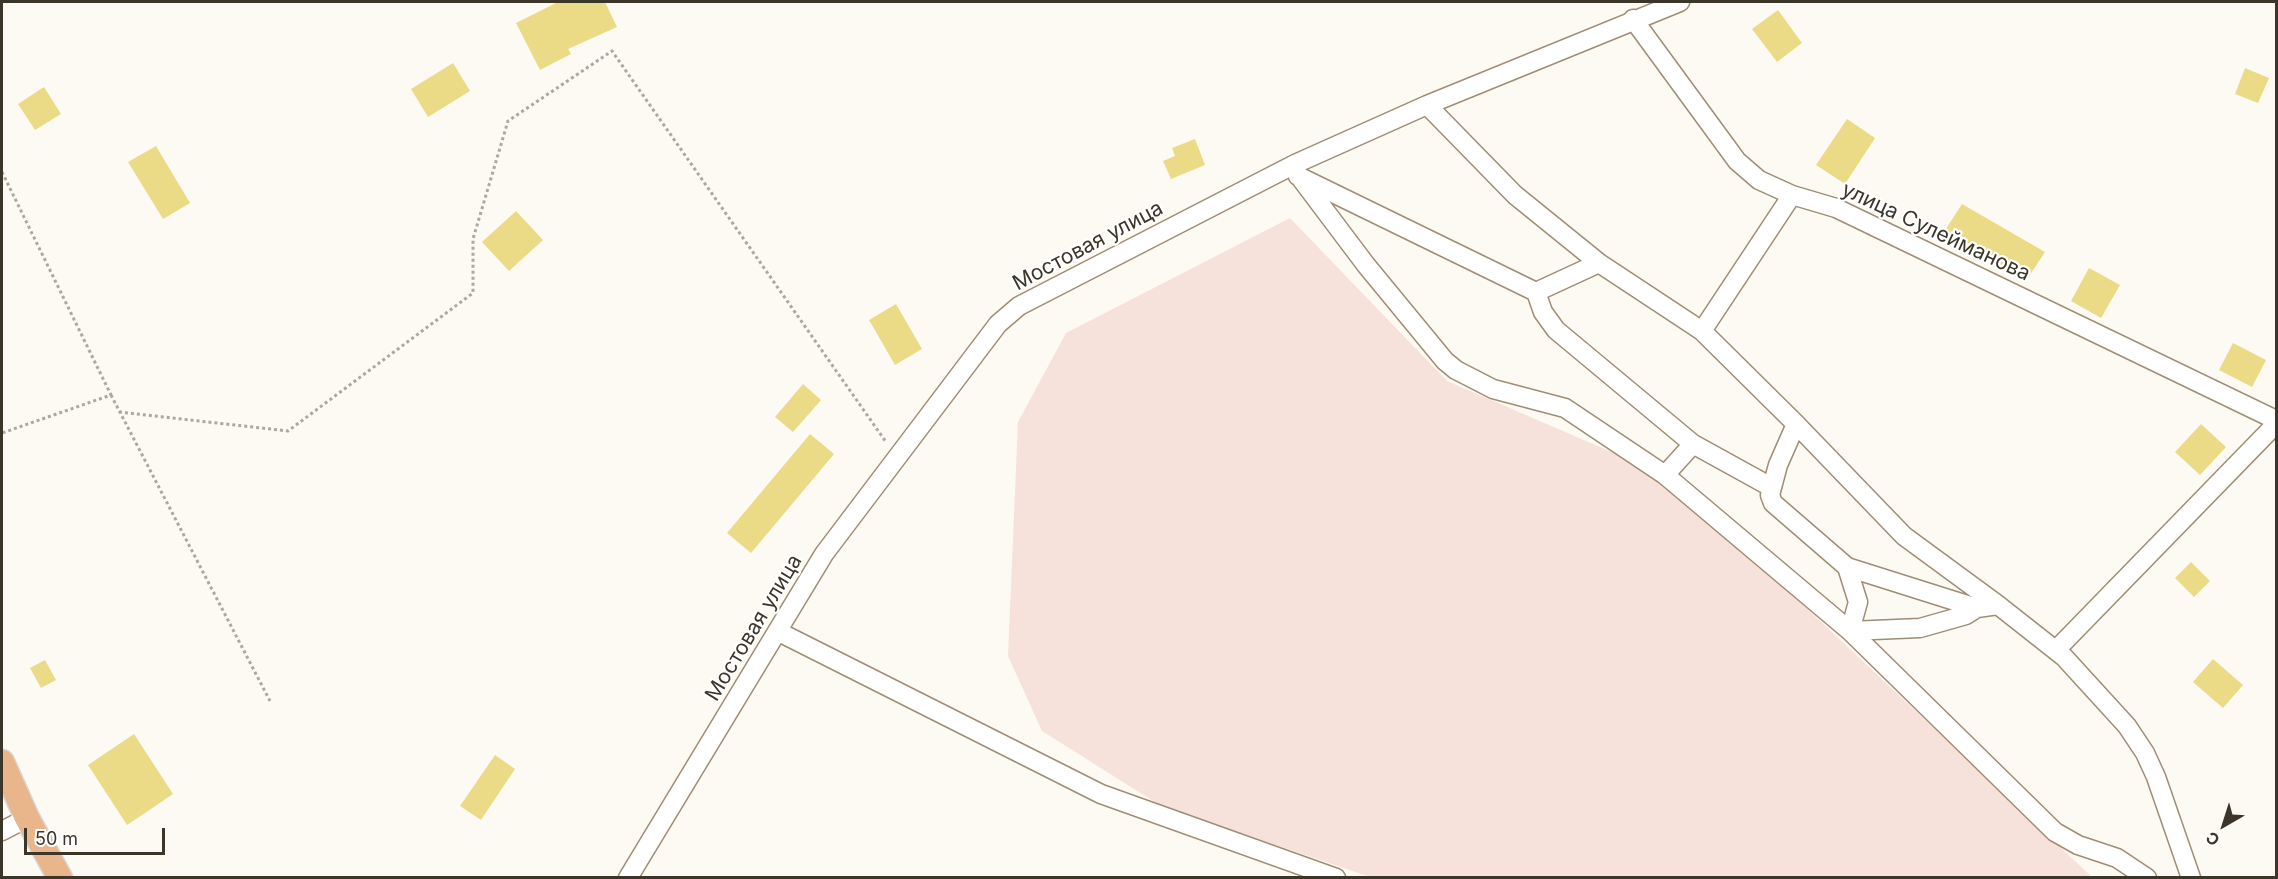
<!DOCTYPE html>
<meta charset="utf-8">
<style>
body{margin:0}
#map{position:relative;width:2278px;height:879px;overflow:hidden;background:#fdfaf4;font-family:Inter,sans-serif}
canvas{display:block}
.frame{position:absolute;inset:0;border:3px solid #3c352a;pointer-events:none}
.north{position:absolute;left:2194px;top:795px;width:60px;height:60px;-webkit-text-stroke:4px #fff;paint-order:stroke;rotate:219deg;font-size:16px;font-weight:700;line-height:24px;text-align:center;color:#3c352a}
.north::after{content:'';display:block;margin:auto;width:21px;height:27px;background:#3c352a;clip-path:polygon(50% 0,100% 100%,50% 72%,0 100%)}
.scale{position:absolute;left:24px;top:828px;width:141px;height:27px;box-sizing:border-box;border:3px solid #3c352a;border-top:0;padding-left:8px;font-size:18px;line-height:21px;white-space:nowrap;color:#3c352a;-webkit-text-stroke:4px #fff;paint-order:stroke}
</style>
<div id="map">
<canvas width="2278" height="879"></canvas>
<div class="frame"></div>
<div class="north">С</div>
<div class="scale">50 m</div>
</div>
<script>
const g = document.querySelector('canvas').getContext('2d');
g.lineJoin = 'round';
function fillPath(path, color) {
  g.fillStyle = color;
  g.fill(path, 'evenodd');
}
function toPath(rows) {
  const path = new Path2D();
  for (const r of rows) {
    path.moveTo(r[0], r[1]);
    for (let i = 2; i < r.length; i += 2) path.lineTo(r[i], r[i + 1]);
  }
  return path;
}
function stroke(path, color, width, dash) {
  g.strokeStyle = color;
  g.lineWidth = width;
  g.lineCap = dash ? 'butt' : 'round';
  g.setLineDash(dash || []);
  g.stroke(path);
}
function label(font, color, halo, rows, align = 'center') {
  g.font = font + ' Inter,sans-serif';
  g.lineWidth = 4.5;
  g.setLineDash([]);
  g.textBaseline = 'middle';
  g.strokeStyle = halo;
  g.fillStyle = color;
  for (const [text, x, y, turn = 0] of rows) {
    g.save();
    g.translate(x, y);
    g.rotate((+turn || 0) * Math.PI / 180);
    g.textAlign = isNaN(turn) ? turn : align;
    if (halo) g.strokeText(text, 0, 0);
    g.fillText(text, 0, 0);
    g.restore();
  }
}
fillPath(toPath([
 [1290,218,1447,381,1665,475,2092,877,1370,877,1161,806,1042,731,1008,656,1018,422,1066,333]
]), '#f7e1db');
fillPath(toPath([
 [558,2,605,2,617,27,568,49,571,54,540,70,516,23],
 [1778,10,1802,43,1777,62,1752,29],
 [453,63,470,91,428,117,411,89],
 [2245,68,2269,78,2258,103,2235,94],
 [44,87,61,114,35,130,18,104],
 [1847,119,1875,138,1845,184,1816,165],
 [1195,139,1205,165,1171,179,1163,161,1175,156,1172,148],
 [156,146,190,203,163,219,128,162],
 [1962,204,2045,252,2026,281,1983,253,1979,258,1942,235],
 [516,211,543,240,509,271,482,242],
 [2089,268,2120,285,2101,318,2071,301],
 [896,304,922,349,895,365,869,320],
 [2233,343,2266,360,2252,387,2219,370],
 [803,384,821,400,793,432,775,417],
 [2201,424,2226,447,2200,475,2175,452],
 [810,434,834,454,751,553,727,533],
 [2191,562,2210,581,2194,597,2175,578],
 [2213,659,2243,685,2223,708,2193,682],
 [45,660,56,680,41,688,30,668],
 [134,734,173,794,127,825,88,765],
 [495,755,515,769,481,820,460,806]
]), '#ebda86');
const minor = toPath([
 [1633,19,1737,161,1759,180,1792,195,1836,208,2276,420],
 [1427,105,1515,195,1599,263],
 [1295,164,1298,176,1536,292,1599,263,1702,331,1796,424],
 [1302,180,1366,265,1445,361,1456,370,1493,389,1565,408,1665,475],
 [1536,292,1543,312,1556,330,1693,444],
 [1702,331,1792,195],
 [1771,487,1693,444,1665,475,1850,631,2055,832,2078,845,2117,858,2147,878],
 [1847,567,1773,503,1770,495,1778,465,1796,424,1904,536,1998,605],
 [1977,608,1847,567,1858,602,1850,631,1920,628,1966,615,1977,608,1998,605,2064,657,2127,726,2145,753,2156,777,2191,878],
 [779,632,1101,794,1336,878],
 [2056,650,2276,424],
 [2,831,27,818],
 [628,878,824,554,998,324,1019,306,1295,164,1427,105,1680,2]
]);
const major = toPath([
 [2,762,27,818,60,878]
]);
stroke(minor, '#9f8d74', 21);
stroke(major, '#d8d7d4', 27);
stroke(toPath([
 [2,172,111,395,2,433],
 [111,395,270,701],
 [119,412,288,431,473,293,473,239,508,121,612,51,886,442]
]), '#aca79f', 3, [3, 3]);
stroke(minor, '#fff', 18);
stroke(major, '#e9b58b', 24);
label('21px', '#3c352a', '#fff', [
 ["улица Сулейманова",1936,232,25],
 ["Мостовая улица",1088,246,-28],
 ["Мостовая улица",754,628,-59]
]);
</script>
